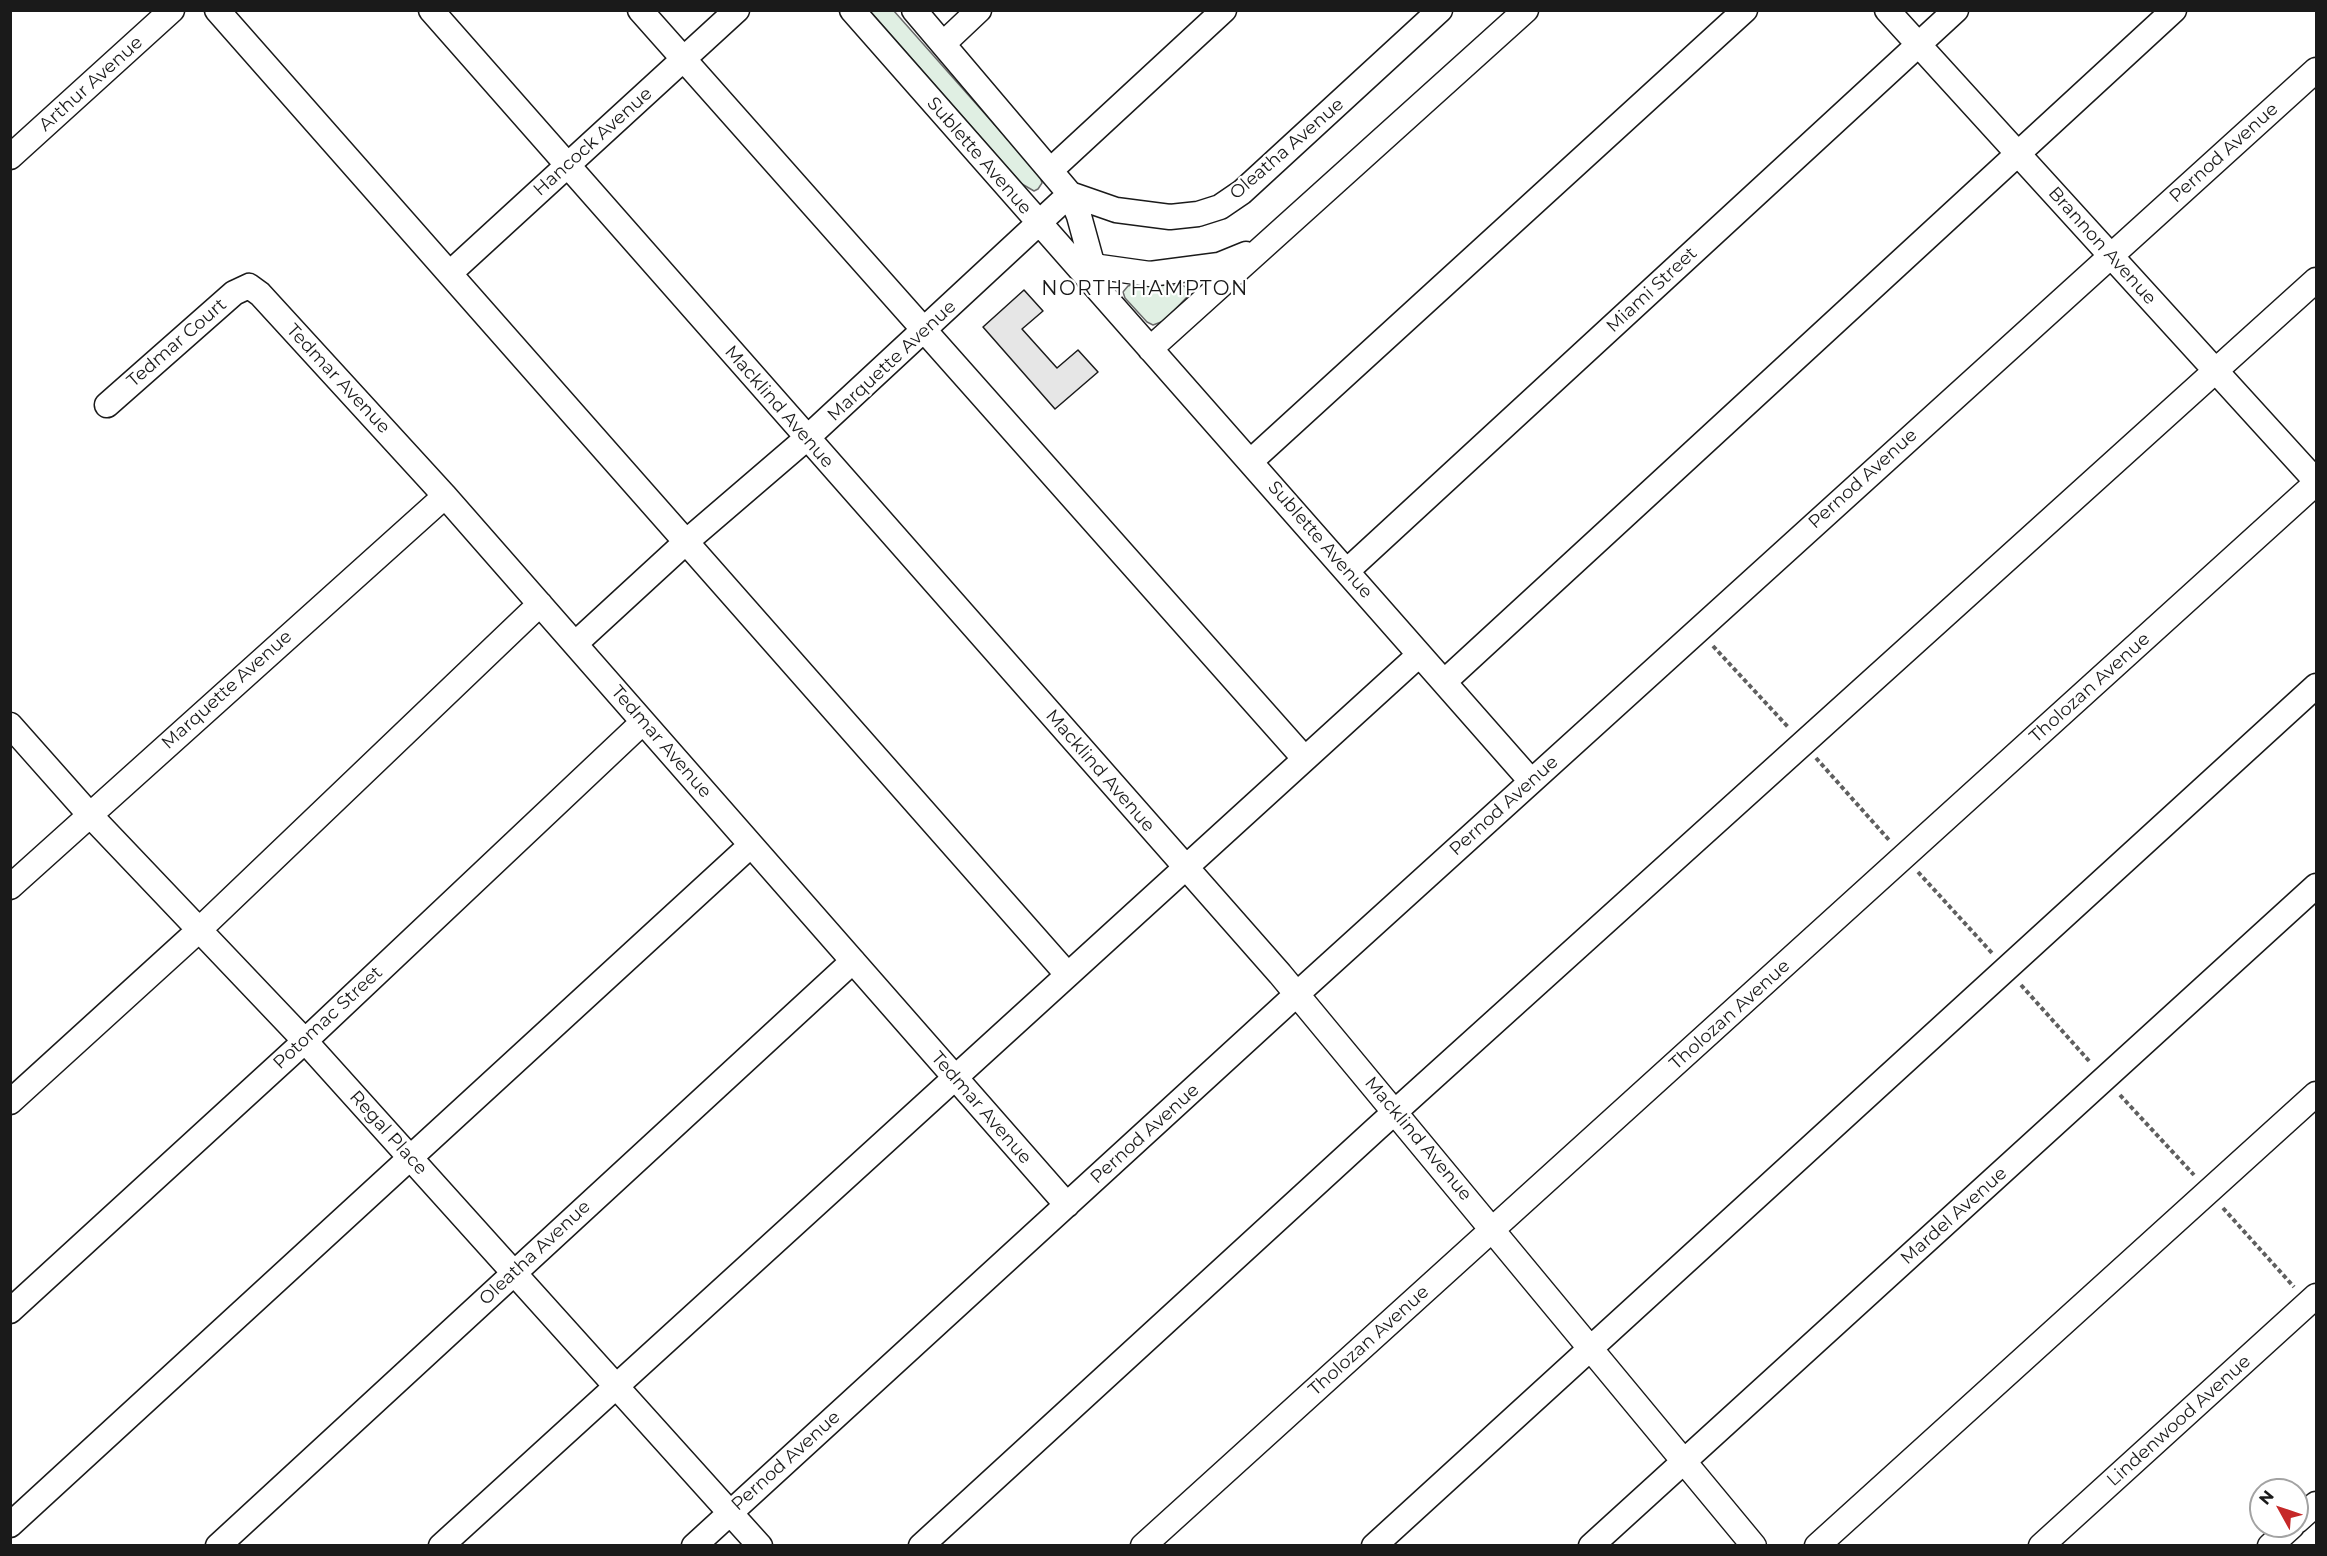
<!DOCTYPE html>
<style>
body{margin:0}
#map{position:relative;width:2327px;height:1556px;overflow:hidden;background:#fff;font-family:Montserrat,sans-serif}
canvas{display:block}
.frame{position:absolute;inset:0;border:12px solid #1a1a1a;pointer-events:none}
.north{position:absolute;left:2249px;top:1478px;width:60px;height:60px;box-sizing:border-box;background:#fff;border:2px solid #a3a3a3;border-radius:50%;rotate:310deg;font-size:16px;font-weight:700;line-height:24px;text-align:center;color:#1a1a1a}
.north::after{content:'';display:block;margin:auto;width:21px;height:27px;background:#c62828;clip-path:polygon(50% 0,100% 100%,50% 72%,0 100%)}
</style>
<div id="map">
<canvas width="2327" height="1556"></canvas>
<div class="frame"></div>
<div class="north">N</div>
</div>
<script>
const g = document.querySelector('canvas').getContext('2d');
g.lineJoin = 'round';
function fillPath(path, color) {
  g.fillStyle = color;
  g.fill(path, 'evenodd');
}
function toPath(rows) {
  const path = new Path2D();
  for (const r of rows) {
    path.moveTo(r[0], r[1]);
    for (let i = 2; i < r.length; i += 2) path.lineTo(r[i], r[i + 1]);
  }
  return path;
}
function stroke(path, color, width, dash) {
  g.strokeStyle = color;
  g.lineWidth = width;
  g.lineCap = dash ? 'butt' : 'round';
  g.setLineDash(dash || []);
  g.stroke(path);
}
function label(font, color, halo, rows, align = 'center') {
  g.font = font + ' Montserrat,sans-serif';
  g.lineWidth = 4.5;
  g.setLineDash([]);
  g.textBaseline = 'middle';
  g.strokeStyle = halo;
  g.fillStyle = color;
  for (const [text, x, y, turn = 0] of rows) {
    g.save();
    g.translate(x, y);
    g.rotate((+turn || 0) * Math.PI / 180);
    g.textAlign = isNaN(turn) ? turn : align;
    if (halo) g.strokeText(text, 0, 0);
    g.fillText(text, 0, 0);
    g.restore();
  }
}
const green = toPath([
 [870,11,894,11,1040,176,1042,183,1038,189,1034,191,1022,184,870,11],
 [1135,284,1184,286,1189,290,1188,296,1164,321,1153,325,1147,322,1125,298,1123,292,1128,286,1135,284]
]);
fillPath(green, '#e0efe3');
stroke(green, '#6a6a6a', 1.5);
const building = toPath([
 [1024,290,1043,311,1022,329,1057,368,1078,350,1098,372,1055,409,983,327,1024,290]
]);
fillPath(building, '#e6e6e6');
stroke(building, '#1a1a1a', 1.5);
const minor = toPath([
 [217,10,1067,974],
 [431,10,1280,974,1754,1546],
 [640,10,1304,758],
 [852,10,1531,781],
 [914,10,1070,194,1079,216,1098,285],
 [1887,10,2316,481],
 [943,44,979,10],
 [10,157,172,10],
 [1052,169,1224,10],
 [1080,258,1100,267,1150,274,1219,265,1246,254],
 [450,273,737,10],
 [1150,349,1526,10],
 [107,405,234,293,249,286,260,294,445,496,1067,1205],
 [1251,461,1745,10],
 [1348,570,1956,10],
 [575,644,687,541,807,438,1070,194,1116,210,1170,217,1198,214,1220,207,1242,192,1440,10],
 [1444,682,2174,10],
 [10,725,89,814,305,1041,760,1546],
 [10,887,445,496],
 [10,1102,199,930,540,604],
 [10,1311,305,1041,643,722],
 [2297,1521,2316,1504],
 [10,1525,751,845],
 [218,1546,853,961],
 [441,1546,1419,655],
 [694,1546,1297,994,2316,70],
 [921,1546,1376,1129,2316,280],
 [1143,1546,2316,483],
 [1374,1546,2316,686],
 [1591,1546,2316,886],
 [1817,1546,2316,1094],
 [2041,1546,2316,1296],
 [2270,1546,2292,1526]
]);
stroke(minor, '#1a1a1a', 27);
stroke(toPath([
 [1713,646,1789,728],
 [1816,758,1889,840],
 [1918,872,1992,953],
 [2021,985,2090,1062],
 [2120,1095,2194,1175],
 [2223,1208,2294,1287]
]), '#5f5f5f', 4, [4.5, 3]);
stroke(minor, '#fff', 24);
label('18px', '#1a1a1a', '#fff', [
 ["Arthur Avenue",91,84,-42],
 ["Hancock Avenue",593,142,-42],
 ["Oleatha Avenue",1287,149,-41],
 ["Pernod Avenue",2224,153,-42],
 ["Sublette Avenue",979,156,49],
 ["Brannon Avenue",2102,246,48],
 ["Miami Street",1652,290,-43],
 ["Tedmar Court",177,343,-41],
 ["Marquette Avenue",892,361,-43],
 ["Tedmar Avenue",338,379,47],
 ["Macklind Avenue",779,407,49],
 ["Pernod Avenue",1863,479,-42],
 ["Sublette Avenue",1320,540,49],
 ["Tholozan Avenue",2090,688,-42],
 ["Marquette Avenue",227,690,-42],
 ["Tedmar Avenue",661,742,49],
 ["Macklind Avenue",1100,771,49],
 ["Pernod Avenue",1504,806,-42],
 ["Tholozan Avenue",1730,1015,-42],
 ["Potomac Street",328,1018,-43],
 ["Tedmar Avenue",981,1108,49],
 ["Regal Place",388,1133,48],
 ["Pernod Avenue",1145,1134,-42],
 ["Macklind Avenue",1418,1139,50],
 ["Mardel Avenue",1954,1216,-42],
 ["Oleatha Avenue",535,1253,-43],
 ["Tholozan Avenue",1369,1341,-42],
 ["Lindenwood Avenue",2179,1421,-42],
 ["Pernod Avenue",786,1461,-42]
]);
g.letterSpacing = '1.5px';
label('20px', '#1a1a1a', '#fff', [
 ["NORTH HAMPTON",1145,289]
]);
g.letterSpacing = '0px';
</script>
